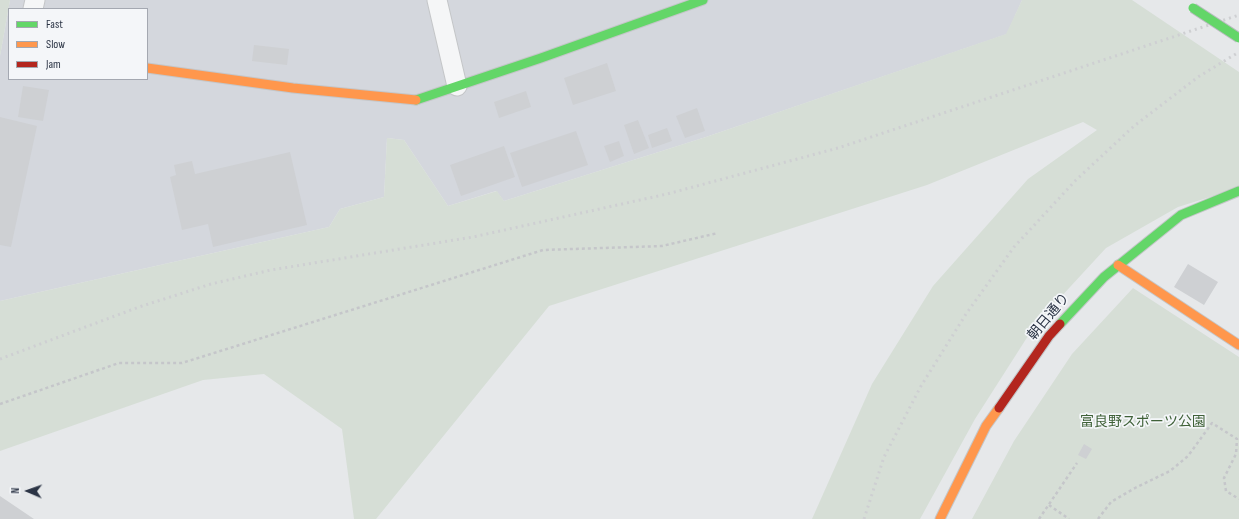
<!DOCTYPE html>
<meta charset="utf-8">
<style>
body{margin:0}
#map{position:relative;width:1239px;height:519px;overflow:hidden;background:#e6e8ea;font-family:"Sofia Sans Condensed",sans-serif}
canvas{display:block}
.legend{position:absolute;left:8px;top:8px;width:140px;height:72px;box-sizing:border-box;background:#f4f6f9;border:1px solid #a4a8b1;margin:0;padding:5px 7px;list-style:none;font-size:12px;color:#2b3445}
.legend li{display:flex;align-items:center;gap:8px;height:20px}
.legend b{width:20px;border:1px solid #a4a8b1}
.north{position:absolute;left:8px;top:471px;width:40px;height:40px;-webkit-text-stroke:3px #f4f6f9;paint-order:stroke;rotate:272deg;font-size:11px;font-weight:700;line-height:16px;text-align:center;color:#2b3445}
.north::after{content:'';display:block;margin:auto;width:14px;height:18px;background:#2b3445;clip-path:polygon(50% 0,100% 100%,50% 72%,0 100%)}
</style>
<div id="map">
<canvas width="1239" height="519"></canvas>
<ul class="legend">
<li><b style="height:5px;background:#63d668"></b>Fast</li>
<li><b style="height:5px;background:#ff974d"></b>Slow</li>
<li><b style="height:5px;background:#b3261e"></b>Jam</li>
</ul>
<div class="north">N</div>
</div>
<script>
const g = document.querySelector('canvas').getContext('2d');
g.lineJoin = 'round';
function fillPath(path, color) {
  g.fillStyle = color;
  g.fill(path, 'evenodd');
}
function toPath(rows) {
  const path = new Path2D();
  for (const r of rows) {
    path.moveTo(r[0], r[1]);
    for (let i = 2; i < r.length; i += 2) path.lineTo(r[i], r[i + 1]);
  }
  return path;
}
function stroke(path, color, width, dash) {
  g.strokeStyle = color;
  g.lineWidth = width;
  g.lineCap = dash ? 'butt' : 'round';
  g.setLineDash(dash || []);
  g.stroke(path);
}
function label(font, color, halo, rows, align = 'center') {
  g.font = font + ' "Sofia Sans Condensed","Noto Sans JP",sans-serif';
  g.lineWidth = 3.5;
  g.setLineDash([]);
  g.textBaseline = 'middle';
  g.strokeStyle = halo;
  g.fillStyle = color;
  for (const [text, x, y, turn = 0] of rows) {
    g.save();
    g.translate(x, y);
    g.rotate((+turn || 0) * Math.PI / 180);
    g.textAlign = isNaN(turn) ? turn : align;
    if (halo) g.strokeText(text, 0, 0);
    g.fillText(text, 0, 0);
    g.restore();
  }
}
fillPath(toPath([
 [10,0,1022,0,1007,34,706,137,504,201,496,191,448,206,404,140,387,138,384,197,340,209,329,227,0,301,0,56],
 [9,9,147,9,147,79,9,79]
]), '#d4d7dd');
fillPath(toPath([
 [0,0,10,0,0,56],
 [1022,0,1132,0,1239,72,1239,188,1178,207,1106,248,1035,325,975,419,920,519,812,519,872,384,933,286,1028,179,1097,130,1083,122,927,185,549,306,376,519,354,519,342,429,264,374,203,380,0,451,0,301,329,227,340,209,384,197,387,138,404,140,448,206,497,191,504,201,706,137,1006,34],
 [1133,288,1239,357,1239,519,972,519,1014,441,1072,354]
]), '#d6ded6');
fillPath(toPath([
 [254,45,289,49,287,65,252,61],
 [607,63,616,91,573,105,564,78],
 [23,86,49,90,43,121,18,117],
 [526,91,531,107,499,118,494,102],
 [697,108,705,131,685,138,676,116],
 [0,117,37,126,11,247,0,245],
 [638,120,649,148,634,154,624,125],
 [667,128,672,141,652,148,648,135],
 [576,131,588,165,522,187,510,153],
 [619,141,624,156,610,162,604,146],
 [504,146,515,177,461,196,450,165],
 [290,152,307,225,213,247,208,224,182,230,170,177,176,175,174,165,192,161,195,174],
 [1188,264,1218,282,1204,305,1174,287],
 [1084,444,1092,449,1086,459,1078,455],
 [0,496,34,519,0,519]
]), '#ced0d3');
const street = toPath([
 [437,0,457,86],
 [33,9,35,0]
]);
const fast = toPath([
 [416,100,541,58,703,0],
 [1060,324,1104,277,1181,215,1239,191]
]);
const slow = toPath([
 [147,68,293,88,416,100],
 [1118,265,1239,345],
 [940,519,986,426,999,408]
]);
const jam = toPath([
 [999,408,1049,336,1060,324]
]);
stroke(street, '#c4c6c8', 21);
stroke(fast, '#c4c6c8', 11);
stroke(slow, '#c4c6c8', 11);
stroke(jam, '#c4c6c8', 11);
stroke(toPath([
 [0,404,119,363,182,363,543,250,662,246,718,233],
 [1049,505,1069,519],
 [1039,519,1077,463],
 [1098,519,1111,502,1135,488,1170,471,1188,456,1212,423,1237,439,1236,454,1224,478,1226,491,1239,499]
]), '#c5c6ca', 2.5, [3, 3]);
stroke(street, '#f5f6f7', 19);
stroke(fast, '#63d668', 9);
stroke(slow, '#ff974d', 9);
stroke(jam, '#b3261e', 9);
stroke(toPath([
 [0,359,139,307,211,284,271,270,473,237,667,194,838,148,1239,15],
 [864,519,884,457,921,386,966,314,1014,247,1076,180,1134,126,1198,77,1239,52]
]), '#cecfd2', 3, [2, 4]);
const fastBridge = toPath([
 [1193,8,1239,38]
]);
stroke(fastBridge, '#b8bbbf', 11, []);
stroke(fastBridge, '#63d668', 9);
label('14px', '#2b3445', '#f4f6f9', [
 ["朝日通り",1049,317,-50]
]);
label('14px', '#3f6138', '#f4f6f9', [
 ["富良野スポーツ公園",1143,422]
]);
</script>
